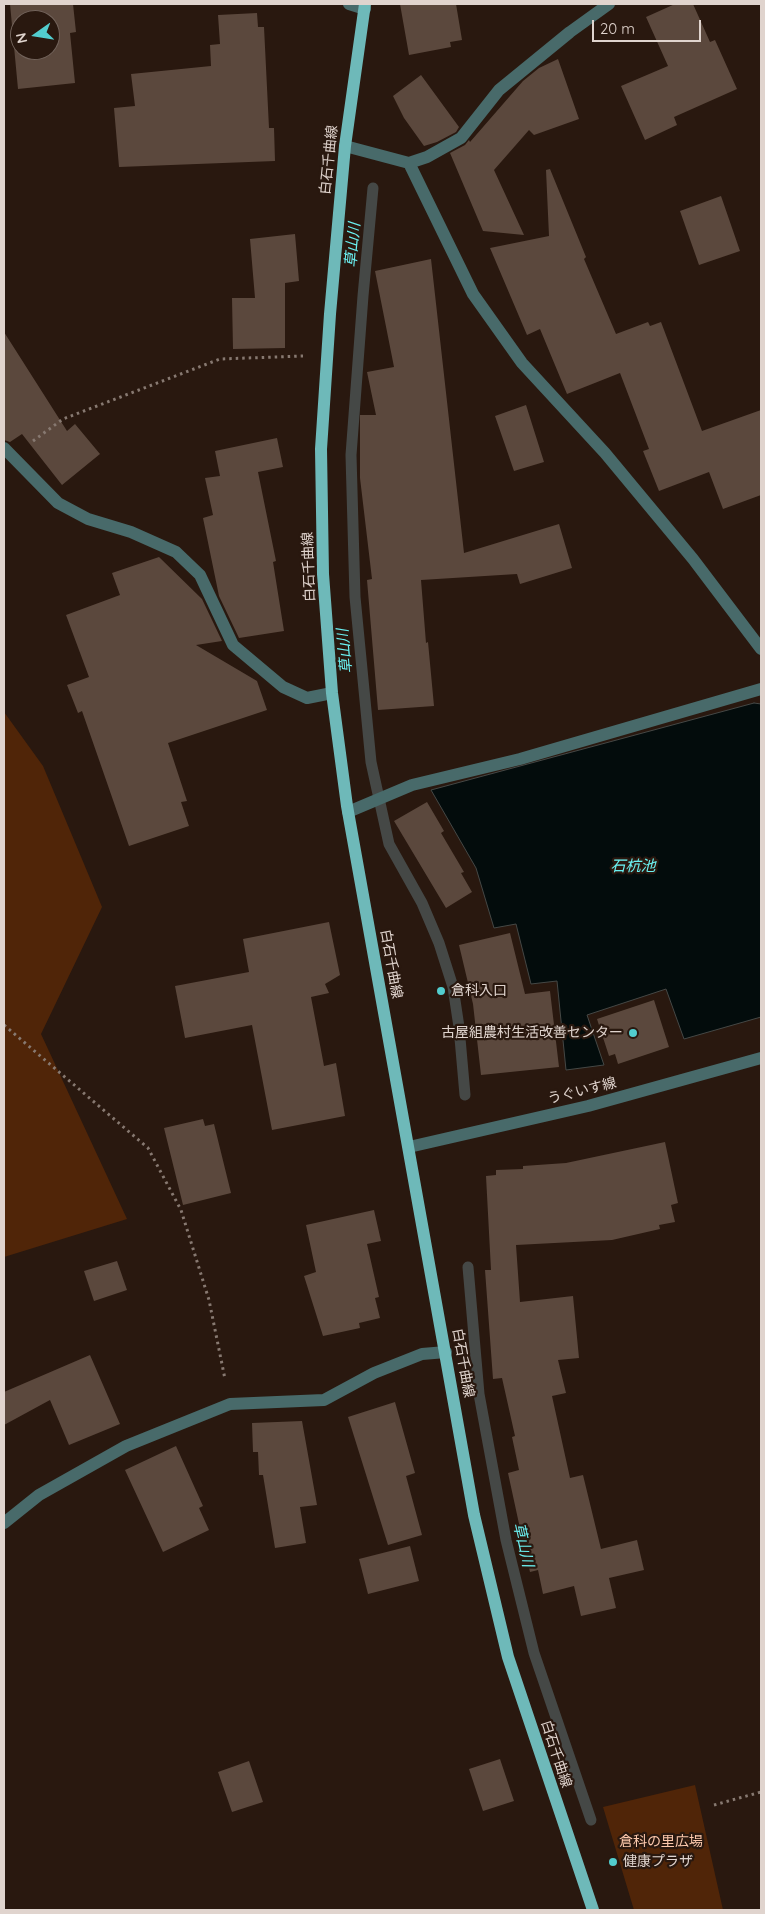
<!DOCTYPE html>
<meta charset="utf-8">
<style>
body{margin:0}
#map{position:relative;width:765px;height:1914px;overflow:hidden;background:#29180f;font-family:Quicksand,sans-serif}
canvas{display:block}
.frame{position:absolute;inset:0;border:5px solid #e0d4ce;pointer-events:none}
.north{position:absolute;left:10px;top:10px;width:50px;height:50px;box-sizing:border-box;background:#29180f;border:1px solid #72635b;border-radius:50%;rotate:257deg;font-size:14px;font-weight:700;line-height:20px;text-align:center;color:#e0d4ce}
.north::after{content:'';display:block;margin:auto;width:18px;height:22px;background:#52cdce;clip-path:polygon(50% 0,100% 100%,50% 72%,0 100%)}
.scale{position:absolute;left:592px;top:20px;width:109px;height:22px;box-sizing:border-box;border:2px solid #e0d4ce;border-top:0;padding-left:6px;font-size:15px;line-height:18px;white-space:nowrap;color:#e0d4ce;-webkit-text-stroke:4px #29180f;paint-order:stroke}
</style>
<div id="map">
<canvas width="765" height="1914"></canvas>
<div class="frame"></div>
<div class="north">N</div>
<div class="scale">20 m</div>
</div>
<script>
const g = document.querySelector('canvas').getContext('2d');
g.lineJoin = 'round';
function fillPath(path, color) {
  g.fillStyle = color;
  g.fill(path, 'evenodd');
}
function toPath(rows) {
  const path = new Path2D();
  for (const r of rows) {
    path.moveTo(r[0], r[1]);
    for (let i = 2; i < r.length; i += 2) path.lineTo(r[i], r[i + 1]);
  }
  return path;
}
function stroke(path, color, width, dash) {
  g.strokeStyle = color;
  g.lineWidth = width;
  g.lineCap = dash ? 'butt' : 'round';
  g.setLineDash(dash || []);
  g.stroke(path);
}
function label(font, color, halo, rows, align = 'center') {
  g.font = font + ' Quicksand,"Noto Sans JP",sans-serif';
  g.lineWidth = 4.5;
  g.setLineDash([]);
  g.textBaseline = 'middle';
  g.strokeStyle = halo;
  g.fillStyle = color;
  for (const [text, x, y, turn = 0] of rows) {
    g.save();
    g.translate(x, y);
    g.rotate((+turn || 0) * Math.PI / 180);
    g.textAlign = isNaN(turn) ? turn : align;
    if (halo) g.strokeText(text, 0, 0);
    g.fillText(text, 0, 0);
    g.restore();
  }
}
fillPath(toPath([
 [4,712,43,766,102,907,41,1034,127,1219,4,1257],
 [695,1785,723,1910,634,1910,603,1807]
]), '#502508');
const water = toPath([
 [754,703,761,704,761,1017,684,1039,666,989,587,1015,604,1065,566,1070,557,981,531,984,516,924,494,928,476,868,431,790,754,703]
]);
fillPath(water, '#030c0c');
stroke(water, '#454846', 1);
stroke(toPath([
 [373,188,363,296,351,455,355,597,371,762,389,844,422,903,439,943,453,987,459,1027,465,1095],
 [468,1267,479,1394,506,1540,534,1653,591,1820]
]), '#454846', 11);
fillPath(toPath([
 [10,4,73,4,76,32,70,33,75,83,18,89],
 [20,20,50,20,50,50,20,50],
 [400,4,456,4,462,40,450,42,451,47,409,55],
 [675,4,693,4,710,42,715,40,737,89,674,117,677,125,645,140,621,86,668,66,646,17],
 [257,13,258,27,264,27,269,128,274,128,275,161,119,167,114,108,135,106,131,74,211,66,210,45,220,44,218,15],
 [558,59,579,119,534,135,529,130,494,170,524,235,483,231,450,153,465,145,469,140,470,142,523,81,539,68],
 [421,75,459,127,456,132,437,142,424,146,404,118,393,96],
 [550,169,586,257,584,259,616,334,648,322,650,326,661,322,702,431,761,410,761,495,723,509,709,472,659,491,643,451,649,449,620,373,567,394,540,329,527,335,490,248,549,236,546,170],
 [721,196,740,251,699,265,680,211],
 [295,234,299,281,285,283,285,348,233,349,232,298,255,298,250,239],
 [431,259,464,553,559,524,572,568,520,584,517,574,421,580,426,643,428,642,434,706,378,710,367,580,372,579,360,478,360,415,376,415,367,372,394,367,375,271],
 [4,332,67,431,75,424,100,454,62,485,22,434,10,442,4,440],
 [526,405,544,462,514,471,495,416],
 [277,438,283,467,258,472,276,561,273,562,284,631,239,638,219,596,203,518,213,515,205,478,220,476,215,451],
 [159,557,202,599,222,641,196,645,257,681,267,710,168,743,187,801,181,802,189,826,129,846,82,711,78,713,67,685,89,677,66,615,120,595,112,573],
 [427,802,444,831,441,833,464,872,461,873,472,892,446,908,394,821],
 [329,922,340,975,325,984,329,993,311,997,324,1066,336,1063,345,1116,272,1130,252,1025,185,1038,175,986,249,972,243,939],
 [510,933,525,994,550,991,559,1067,481,1075,473,1004,459,945],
 [654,1000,669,1047,618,1064,615,1054,609,1056,597,1019],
 [203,1119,205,1126,214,1124,231,1193,183,1205,164,1128],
 [665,1142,678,1203,671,1205,675,1222,659,1225,660,1229,612,1240,516,1245,520,1302,573,1296,579,1358,558,1360,566,1393,552,1396,570,1478,583,1475,601,1549,637,1540,644,1570,609,1578,616,1608,581,1616,574,1586,543,1594,538,1570,530,1572,521,1533,508,1473,519,1470,512,1437,515,1436,502,1378,493,1379,485,1270,491,1270,486,1176,496,1175,496,1170,523,1169,523,1166,566,1163],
 [374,1210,381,1241,367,1244,379,1297,375,1298,380,1318,359,1323,360,1328,323,1336,304,1276,316,1272,306,1225],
 [117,1261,127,1290,94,1301,84,1271],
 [90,1355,120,1424,69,1445,50,1400,4,1425,4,1392],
 [395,1402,415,1473,406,1476,422,1535,388,1545,348,1417],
 [302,1421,317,1505,300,1507,306,1543,275,1548,263,1475,259,1475,258,1452,253,1452,252,1423],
 [176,1446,203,1506,199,1508,209,1530,163,1552,125,1470],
 [410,1546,419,1581,368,1594,359,1559],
 [500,1759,514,1801,483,1811,469,1769],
 [249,1761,263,1802,232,1812,218,1772]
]), '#5b483d');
stroke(toPath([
 [33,441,63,419,220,359,303,356],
 [4,1025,148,1148,181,1210,209,1300,225,1379],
 [714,1805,761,1792]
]), '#877971', 3, [2.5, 4]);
stroke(toPath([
 [349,4,365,9],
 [345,146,409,163,473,294,522,363,605,453,693,559,761,649],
 [409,163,427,157,461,138,499,90,570,32,609,4],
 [4,448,58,503,88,519,131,532,176,552,200,575,233,645,283,687,307,698,332,693],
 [348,812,412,785,520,759,761,689],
 [409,1147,588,1106,761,1058],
 [4,1523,39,1495,126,1446,230,1404,324,1400,374,1373,422,1354,446,1352]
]), '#486a6a', 12);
stroke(toPath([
 [365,4,345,146,330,314,321,449,323,574,332,693,347,806,474,1515,508,1657,593,1910]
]), '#6eb9b9', 12);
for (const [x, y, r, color] of [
 [441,991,5,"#52cdce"],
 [633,1033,5,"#52cdce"],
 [613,1862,5,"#52cdce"]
]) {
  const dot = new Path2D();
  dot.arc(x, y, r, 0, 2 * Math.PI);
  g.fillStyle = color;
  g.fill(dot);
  stroke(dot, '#29180f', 2);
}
label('14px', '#e0d4ce', '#29180f', [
 ["白石千曲線",329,160,-84],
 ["白石千曲線",309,567,-92],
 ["白石千曲線",391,964,80],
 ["うぐいす線",582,1091,-14],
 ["白石千曲線",463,1363,80],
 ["白石千曲線",556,1754,72]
]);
label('14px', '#e0d4ce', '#29180f', [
 ["倉科入口",451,991],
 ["古屋組農村生活改善センター",623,1033,"right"],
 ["健康プラザ",623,1862]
], 'left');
label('14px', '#fcc8ac', '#29180f', [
 ["倉科の里広場",661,1842]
]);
label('italic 15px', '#6bf1f2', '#29180f', [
 ["草山川",353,245,-85],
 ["草山川",345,651,-95],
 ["石杭池",633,866],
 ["草山川",523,1545,77]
]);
</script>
